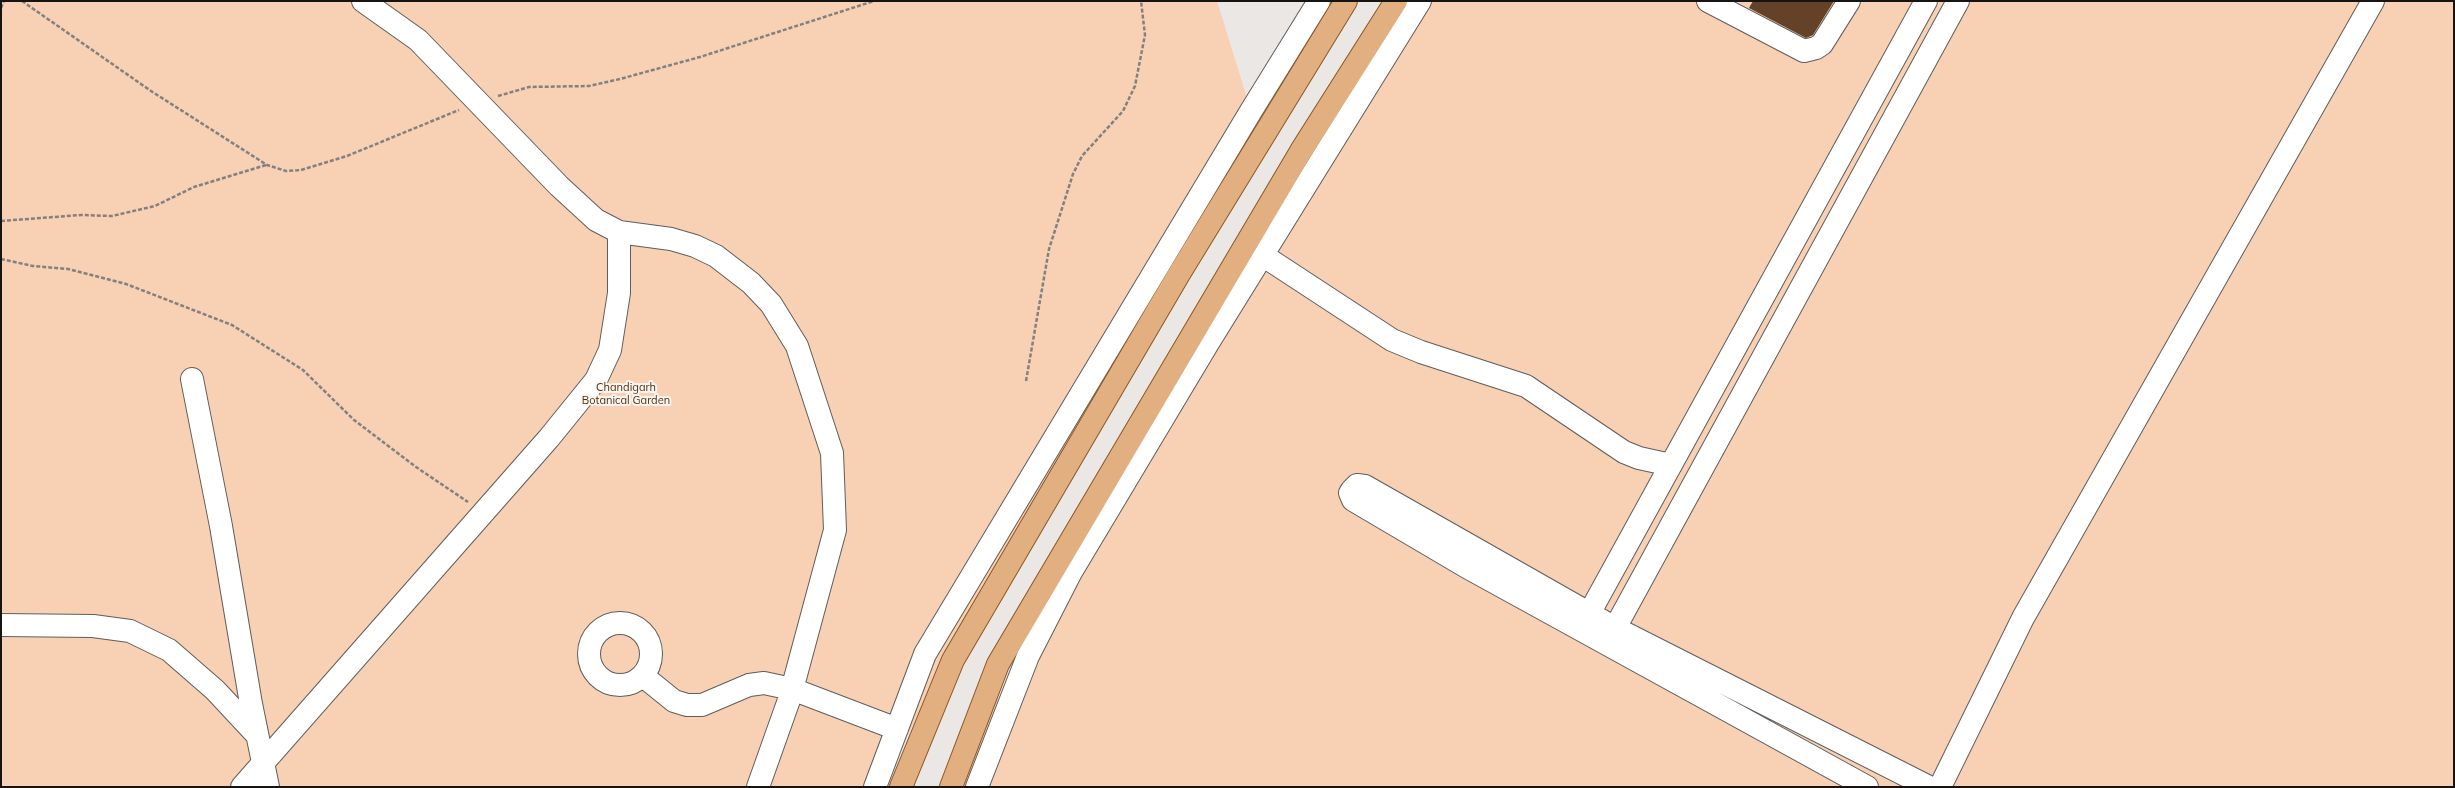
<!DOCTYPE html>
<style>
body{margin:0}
#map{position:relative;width:2455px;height:788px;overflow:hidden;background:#eae7e4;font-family:Mulish,sans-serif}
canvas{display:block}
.frame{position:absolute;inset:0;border:2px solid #151413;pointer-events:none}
</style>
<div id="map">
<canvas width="2455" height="788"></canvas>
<div class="frame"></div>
</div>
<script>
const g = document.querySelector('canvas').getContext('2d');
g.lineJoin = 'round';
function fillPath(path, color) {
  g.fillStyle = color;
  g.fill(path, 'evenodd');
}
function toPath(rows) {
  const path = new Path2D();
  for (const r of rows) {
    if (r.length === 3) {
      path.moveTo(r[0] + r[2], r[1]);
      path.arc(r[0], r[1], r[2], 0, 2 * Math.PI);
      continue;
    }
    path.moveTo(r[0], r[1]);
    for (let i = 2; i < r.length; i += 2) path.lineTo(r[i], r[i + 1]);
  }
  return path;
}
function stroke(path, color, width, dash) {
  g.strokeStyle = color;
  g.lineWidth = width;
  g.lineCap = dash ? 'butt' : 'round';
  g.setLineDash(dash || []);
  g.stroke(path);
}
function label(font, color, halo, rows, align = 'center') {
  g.font = font + ' Mulish,sans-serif';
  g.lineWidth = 4;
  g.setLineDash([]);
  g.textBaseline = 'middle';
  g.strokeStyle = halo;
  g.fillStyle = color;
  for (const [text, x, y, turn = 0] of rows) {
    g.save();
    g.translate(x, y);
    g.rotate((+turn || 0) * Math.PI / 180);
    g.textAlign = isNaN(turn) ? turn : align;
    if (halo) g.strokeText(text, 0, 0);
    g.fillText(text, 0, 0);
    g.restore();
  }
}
fillPath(toPath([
 [1,1,1217,1,1251,111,879,787,1,787],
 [1433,1,2454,1,2454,787,949,787,971,742]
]), '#f8d0b3');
fillPath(toPath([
 [1753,1,1834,1,1813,35,1806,38,1749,8]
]), '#644227');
const minor = toPath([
 [363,1,418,40,559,186,596,220,619,232,671,239,695,246,716,256,751,283,771,304,797,346,832,453,835,530,790,697,758,787],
 [1708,1,1804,51,1816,48,1822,44,1849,1],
 [1250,247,1392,340,1421,352,1526,386,1624,452,1639,458,1671,465],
 [192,379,221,526,251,704,268,787],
 [1590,612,1926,1],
 [620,654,31],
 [1,625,93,626,130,631,169,650,215,690,257,735],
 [1615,628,1958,1],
 [643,676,674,701,687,705,702,705,749,685,764,683,792,689,897,729],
 [242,787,549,438,596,380,610,350,619,293,619,232],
 [875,787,925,654,1251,111,1319,1],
 [977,787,1028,656,1071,572,1208,343,1420,1],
 [1867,787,1465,566,1353,500,1350,493,1352,490,1357,485,1365,486,1615,628,1929,787],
 [1940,787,2023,618,2373,1]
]);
const major = toPath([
 [901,787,953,660,1179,274,1346,1],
 [951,787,998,664,1301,151,1396,1]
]);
stroke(minor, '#605d5b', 24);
stroke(major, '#8d5623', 24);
stroke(toPath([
 [22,1,151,91,267,165,286,171,301,170,347,156,459,110],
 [1,8,4,1],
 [498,96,529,87,589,86,620,79,700,57,874,1],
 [1,221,81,215,112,216,155,206,194,187,266,165],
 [1,259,33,266,68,269,126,284,232,325,303,370,354,420,416,467,468,502],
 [1026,381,1049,249,1073,174,1082,156,1123,111,1135,86,1145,35,1141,1]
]), '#83817f', 2.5, [4, 2]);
stroke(minor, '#fff', 22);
stroke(major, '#e1af80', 22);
label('11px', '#56300c', '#f8f4f1', [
 ["Chandigarh",626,388],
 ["Botanical Garden",626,401]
]);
</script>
